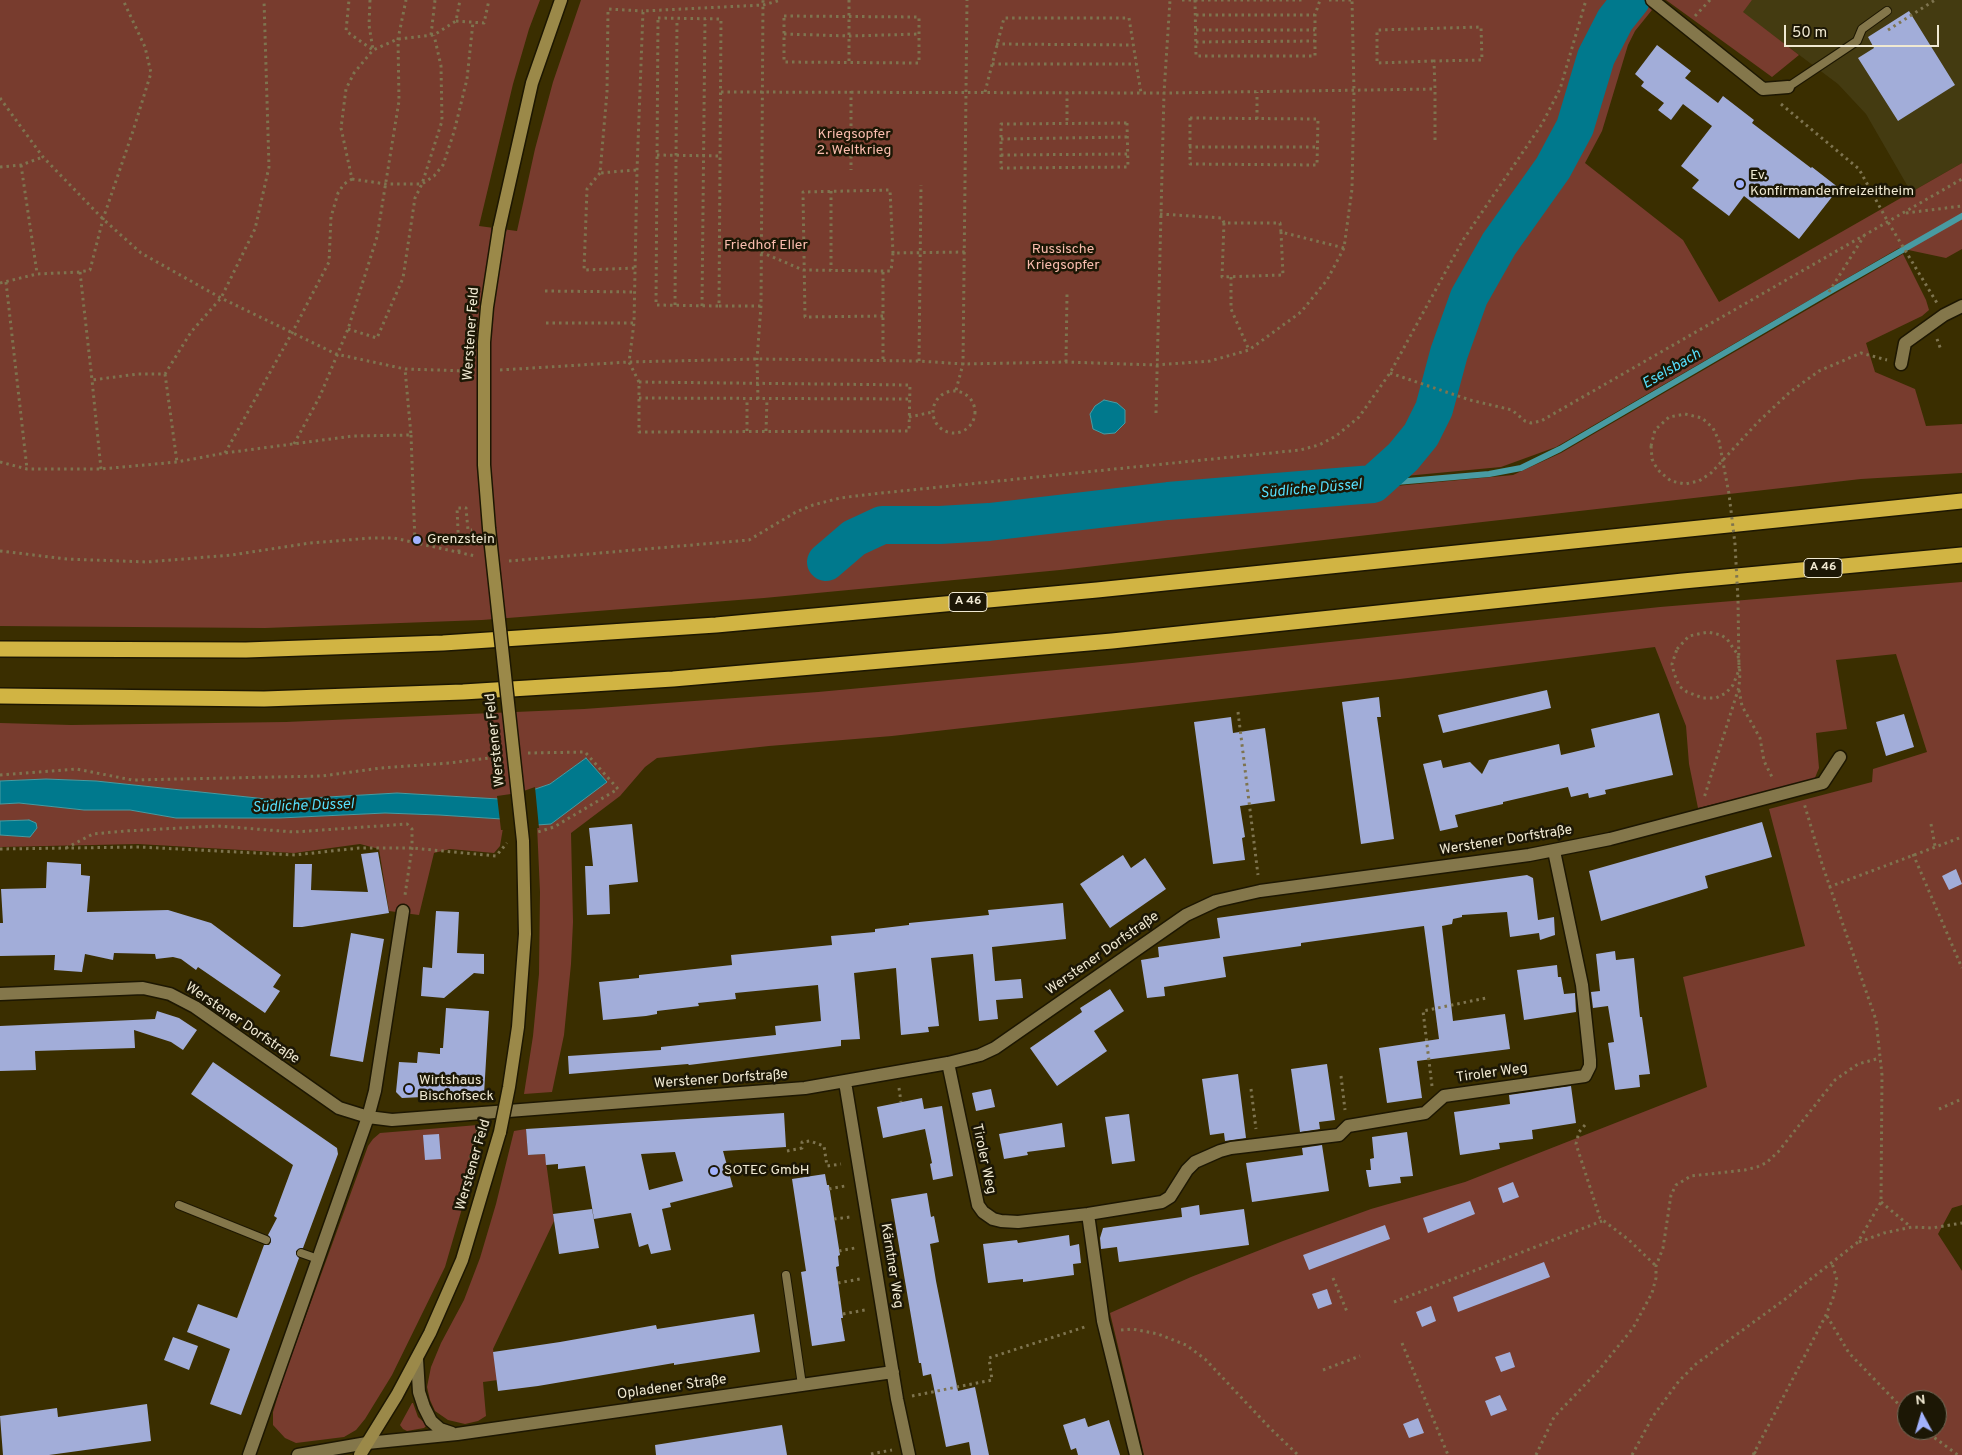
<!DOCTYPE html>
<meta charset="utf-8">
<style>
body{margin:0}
#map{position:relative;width:1962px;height:1455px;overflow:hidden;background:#3a2e00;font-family:Overpass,sans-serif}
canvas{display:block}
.north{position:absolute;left:1897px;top:1390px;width:50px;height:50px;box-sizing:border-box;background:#1c1705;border:1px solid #716b57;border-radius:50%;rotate:354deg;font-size:14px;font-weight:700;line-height:20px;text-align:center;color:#f0e9d2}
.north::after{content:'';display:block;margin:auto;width:18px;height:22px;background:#a2b2fd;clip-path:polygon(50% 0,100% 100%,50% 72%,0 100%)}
.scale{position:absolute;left:1784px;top:25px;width:155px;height:22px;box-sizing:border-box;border:2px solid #f0e9d2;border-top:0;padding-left:6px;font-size:15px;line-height:18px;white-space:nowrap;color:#f0e9d2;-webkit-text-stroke:4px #1c1705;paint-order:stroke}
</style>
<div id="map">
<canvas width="1962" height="1455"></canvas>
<div class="north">N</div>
<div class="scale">50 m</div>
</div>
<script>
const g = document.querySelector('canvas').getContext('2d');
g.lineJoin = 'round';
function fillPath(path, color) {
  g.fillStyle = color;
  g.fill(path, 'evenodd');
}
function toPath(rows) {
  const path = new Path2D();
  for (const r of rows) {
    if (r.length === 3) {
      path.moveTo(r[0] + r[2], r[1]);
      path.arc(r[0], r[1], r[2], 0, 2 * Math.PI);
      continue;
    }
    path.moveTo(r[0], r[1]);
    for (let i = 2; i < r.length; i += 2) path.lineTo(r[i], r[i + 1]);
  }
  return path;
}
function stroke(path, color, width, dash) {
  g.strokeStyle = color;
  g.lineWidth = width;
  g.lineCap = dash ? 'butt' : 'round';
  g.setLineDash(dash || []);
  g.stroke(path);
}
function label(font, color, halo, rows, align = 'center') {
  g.font = font + ' Overpass,sans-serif';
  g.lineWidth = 5;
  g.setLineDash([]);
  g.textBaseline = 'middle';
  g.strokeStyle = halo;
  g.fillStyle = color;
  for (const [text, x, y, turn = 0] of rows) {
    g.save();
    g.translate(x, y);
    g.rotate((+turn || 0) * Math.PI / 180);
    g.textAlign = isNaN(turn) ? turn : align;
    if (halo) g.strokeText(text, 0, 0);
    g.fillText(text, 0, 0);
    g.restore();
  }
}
fillPath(toPath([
 [1752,0,1962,0,1962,163,1911,192,1866,114,1838,84,1742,12]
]), '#443b11');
fillPath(toPath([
 [0,0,540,0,529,29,513,84,479,226,517,231,535,149,553,82,581,0,1639,0,1652,10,1635,31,1628,45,1602,131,1585,163,1683,240,1719,302,1962,163,1962,249,1946,258,1899,248,1556,447,1501,467,980,516,891,517,872,520,818,559,825,565,872,535,1513,475,1561,453,1903,254,1926,300,1929,310,1922,316,1866,343,1875,372,1915,389,1926,426,1962,424,1962,473,1861,479,1060,570,764,598,482,620,265,628,0,626],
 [1666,0,1752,0,1743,12,1799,55,1772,77],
 [1962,582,1962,1205,1952,1208,1938,1234,1962,1271,1962,1455,1144,1455,1110,1313,1191,1277,1283,1241,1371,1209,1465,1182,1707,1087,1683,977,1805,946,1769,809,1872,782,1873,769,1927,752,1896,654,1836,660,1847,729,1816,733,1819,768,1814,780,1698,808,1689,764,1686,726,1655,647,1400,679,892,736,769,746,657,758,645,767,620,796,571,833,573,922,571,964,564,1035,552,1092,524,1094,533,1036,539,974,540,892,537,825,607,782,586,758,550,784,518,795,499,799,397,793,276,800,96,781,46,779,0,781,0,723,71,725,286,722,584,709,818,692,1132,663,1660,607],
 [1907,1400,1937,1400,1937,1430,1907,1430],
 [19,803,84,810,130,810,176,818,280,818,385,813,439,815,502,819,503,828,500,846,494,853,450,849,434,853,419,915,389,911,379,849,360,844,294,853,138,844,0,847,0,835,30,837,29,820,0,821,0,804],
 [478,1125,472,1174,445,1267,392,1375,365,1419,356,1430,344,1437,296,1443,285,1438,273,1425,273,1412,284,1376,368,1146,373,1139,380,1133],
 [526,1129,528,1155,545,1154,554,1221,493,1349,498,1380,483,1382,486,1416,478,1421,465,1424,448,1420,435,1411,430,1400,427,1387,431,1367,441,1343,464,1300,480,1258,496,1204,514,1131],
 [412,1403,413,1403,418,1417,427,1425,424,1428,407,1431,403,1429,400,1425]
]), '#783c2e');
const water = toPath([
 [1104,400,1117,403,1125,410,1125,423,1115,433,1104,434,1093,429,1090,414,1095,406,1104,400],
 [586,758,607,782,551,824,537,825,502,819,439,815,385,813,280,818,176,818,130,810,84,810,19,803,0,804,0,781,46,779,96,781,276,800,397,793,499,799,518,795,550,784,586,758],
 [29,820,36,823,37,828,30,837,0,835,0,821,29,820]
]);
fillPath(water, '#00798d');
stroke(water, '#489ba2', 1);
fillPath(toPath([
 [535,787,539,828,501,830,497,796,518,793]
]), '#3a2e00');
stroke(toPath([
 [1373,484,1489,474,1521,468,1560,449,1829,292,1962,216]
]), '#489ba2', 6);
stroke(toPath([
 [826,562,854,538,882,525,940,525,989,522,1168,501,1373,484,1403,457,1421,435,1434,409,1449,353,1469,297,1499,244,1553,168,1575,127,1596,57,1615,20,1631,0]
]), '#00798d', 38);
fillPath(toPath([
 [1909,11,1955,85,1898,121,1858,58,1874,48,1868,37],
 [1657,45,1691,71,1685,78,1718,103,1723,96,1754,120,1752,123,1811,168,1812,167,1839,188,1799,239,1744,196,1729,216,1692,188,1699,180,1681,166,1712,126,1683,104,1671,120,1658,110,1664,103,1641,86,1644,82,1635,74],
 [1547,690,1551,708,1443,733,1438,715],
 [1379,697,1381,717,1377,717,1394,839,1361,844,1342,702],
 [1659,713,1673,775,1605,790,1606,794,1589,798,1588,793,1571,797,1568,787,1503,802,1503,804,1455,815,1458,827,1440,831,1423,764,1441,760,1443,768,1470,762,1482,774,1489,760,1559,744,1561,755,1595,747,1591,729],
 [1904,714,1914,747,1886,756,1876,722],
 [1231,717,1233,733,1265,728,1275,801,1240,806,1245,837,1242,838,1245,860,1213,864,1194,722],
 [1762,822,1772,857,1705,876,1708,888,1601,921,1589,871],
 [632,824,638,882,609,885,610,914,587,915,585,866,593,866,589,828],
 [378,852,389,913,302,927,293,927,295,864,312,864,311,890,368,892,361,854],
 [1123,855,1131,868,1145,858,1166,889,1110,928,1080,884],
 [47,862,81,864,81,875,90,876,87,912,168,910,211,923,281,975,273,987,280,991,265,1013,198,967,196,970,181,959,173,957,156,959,155,954,114,953,113,960,85,954,82,972,54,970,55,955,0,956,0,923,3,923,1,889,46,888],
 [1956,869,1962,884,1949,890,1942,876],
 [1527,875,1533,878,1538,920,1554,917,1555,935,1540,940,1539,933,1510,937,1507,912,1462,915,1462,917,1453,919,1452,924,1442,926,1453,1021,1505,1014,1510,1049,1417,1061,1422,1098,1387,1103,1379,1048,1439,1039,1424,926,1301,943,1301,946,1223,957,1226,977,1164,987,1165,996,1147,998,1141,960,1159,957,1158,947,1220,938,1217,918],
 [1063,903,1066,939,992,947,995,981,1021,979,1023,998,996,1000,998,1019,979,1021,973,954,931,958,939,1026,928,1027,929,1032,901,1035,896,968,854,973,860,1039,841,1040,841,1046,689,1065,688,1064,569,1074,568,1056,661,1050,661,1047,670,1046,776,1035,775,1026,821,1021,818,985,735,993,736,999,698,1003,699,1006,657,1011,657,1014,646,1016,603,1020,599,982,639,978,639,975,732,965,731,955,832,945,831,936,875,932,875,929,909,925,909,923,989,915,988,910],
 [436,911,459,912,457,953,484,954,484,974,474,973,444,998,421,996,423,967,432,968],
 [351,933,384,939,363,1062,330,1056],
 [1615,951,1616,960,1634,958,1640,1017,1642,1017,1650,1074,1639,1075,1640,1087,1615,1090,1608,1043,1614,1042,1608,1006,1593,1008,1591,992,1600,991,1596,954],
 [1557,965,1558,977,1561,977,1564,994,1575,993,1576,1012,1524,1020,1517,970],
 [1110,989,1124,1011,1094,1031,1107,1051,1057,1086,1030,1048,1082,1012,1080,1008],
 [446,1008,489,1011,484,1094,402,1098,396,1092,399,1062,417,1063,418,1052,440,1054,440,1048,443,1048],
 [157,1011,179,1018,197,1030,183,1050,171,1042,134,1030,135,1048,35,1051,36,1070,0,1071,0,1026,155,1019],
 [213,1062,337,1148,338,1154,303,1248,296,1251,296,1254,299,1258,241,1415,210,1404,230,1349,187,1332,198,1304,237,1318,264,1245,269,1245,271,1242,268,1235,277,1218,274,1216,293,1165,191,1094],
 [1327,1064,1335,1120,1319,1122,1320,1129,1300,1132,1291,1069],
 [1238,1074,1246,1138,1225,1141,1224,1133,1210,1135,1202,1079],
 [1571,1086,1576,1123,1532,1130,1533,1139,1499,1143,1500,1149,1460,1155,1454,1112,1510,1104,1509,1095],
 [991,1089,995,1107,976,1111,972,1093],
 [922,1098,924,1109,942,1106,953,1176,933,1180,930,1164,932,1163,925,1129,883,1138,877,1107],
 [784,1113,786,1147,723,1151,733,1187,670,1203,671,1207,662,1209,671,1250,651,1254,648,1244,639,1247,631,1213,594,1219,585,1166,558,1169,558,1164,546,1165,545,1154,528,1155,526,1129],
 [675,1152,683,1181,649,1190,641,1154],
 [1129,1114,1135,1161,1112,1164,1105,1117],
 [1062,1123,1065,1147,1027,1152,1028,1155,1004,1159,999,1134],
 [1407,1132,1413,1176,1400,1177,1401,1183,1369,1187,1366,1170,1371,1170,1370,1159,1374,1158,1372,1137],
 [439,1134,441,1159,425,1160,423,1135],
 [1322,1145,1329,1191,1252,1202,1246,1163,1303,1155,1302,1148],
 [825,1174,827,1185,829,1185,840,1255,838,1256,839,1266,836,1267,843,1318,841,1318,845,1341,812,1346,801,1272,806,1271,792,1179],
 [1513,1182,1519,1197,1503,1203,1498,1188],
 [927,1193,931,1217,934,1216,939,1242,930,1244,936,1281,958,1391,975,1387,989,1455,971,1455,969,1442,946,1447,931,1374,923,1376,921,1363,919,1363,891,1199],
 [1470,1201,1475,1214,1428,1233,1423,1218],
 [1199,1205,1200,1215,1244,1209,1249,1245,1119,1262,1117,1247,1101,1249,1100,1238,1103,1228,1182,1217,1181,1208],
 [592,1209,599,1248,559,1254,553,1214],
 [1385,1225,1390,1239,1309,1270,1303,1255],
 [1069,1235,1070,1246,1079,1244,1081,1263,1073,1264,1074,1275,1023,1282,1023,1279,988,1283,983,1244,1017,1240,1018,1243],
 [1544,1262,1550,1277,1458,1312,1453,1297],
 [1327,1289,1332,1304,1318,1309,1312,1294],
 [1431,1306,1436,1321,1422,1327,1416,1312],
 [754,1314,760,1352,674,1365,674,1363,538,1386,498,1391,493,1352,560,1342,656,1325,657,1329],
 [173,1337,198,1346,189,1370,164,1360],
 [1510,1352,1515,1367,1501,1372,1495,1357],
 [1500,1395,1507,1410,1491,1416,1485,1401],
 [147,1404,151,1441,49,1455,3,1455,0,1416,57,1408,58,1417],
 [1085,1418,1088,1427,1109,1420,1120,1455,1078,1455,1076,1448,1071,1450,1063,1425],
 [1418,1418,1424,1433,1409,1438,1403,1424],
 [782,1425,787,1455,656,1455,655,1445]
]), '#a2add9');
const lane = toPath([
 [1788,87,1857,41,1862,29,1887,11],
 [179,1205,266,1240],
 [301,1253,318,1259],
 [786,1275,802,1385]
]);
const street = toPath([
 [1652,0,1763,89,1788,87],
 [1901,364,1905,343,1944,315,1962,306],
 [0,994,143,988,170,994,195,1007,339,1108,368,1117,392,1120,805,1088,948,1063,980,1055,995,1048,1186,915,1216,901,1260,891,1529,855,1610,839,1823,783,1840,757],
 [948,1063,978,1205,983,1212,993,1219,1001,1221,1018,1222,1088,1214,1162,1202,1170,1197,1187,1170,1195,1162,1220,1151,1231,1148,1339,1135,1348,1126,1425,1113,1444,1096,1585,1076,1590,1066,1590,1060,1582,985,1554,851],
 [845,1082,897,1399,909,1455],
 [1088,1214,1103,1321,1136,1455],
 [417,1359,419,1392,424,1407,431,1421,440,1429,452,1433],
 [249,1455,368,1117,375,1091,403,911],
 [298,1455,367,1443,457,1434,893,1372]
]);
const secondary = toPath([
 [499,229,532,83,561,0],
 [360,1455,397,1395,430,1333,462,1260,500,1132]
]);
const highway = toPath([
 [0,649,246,650,443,643,716,625,1097,590,1962,501],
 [0,696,264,699,463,692,673,679,1112,641,1683,581,1962,555]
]);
stroke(lane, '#1d1702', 10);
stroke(street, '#1d1702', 15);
stroke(secondary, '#1d1702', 15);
stroke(highway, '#1d1702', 18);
stroke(toPath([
 [370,0,369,25,373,50,398,39,434,35,456,21,460,0],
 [849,0,849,63],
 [1182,0,1302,0],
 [1195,0,1196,56,1315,56,1315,15,1320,0],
 [1329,0,1355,0],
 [1196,15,1315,15],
 [784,16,919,17,919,63,784,62,784,16],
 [1695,16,1710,0],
 [658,18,721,19,719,306,656,305,658,18],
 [456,21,484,23,489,0],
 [1196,30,1315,30],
 [1888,30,1935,0],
 [784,34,850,36,919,34],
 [431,35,435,0],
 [1196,42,1315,41],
 [996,44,1133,45],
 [992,64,1136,64],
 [851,91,851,170],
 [721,92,1164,93,1435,89,1434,61,1482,60,1481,27,1377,30,1377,63,1434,61],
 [985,92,1004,18,1129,18,1141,93],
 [1067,92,1067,123],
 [0,98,43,157,103,219,141,253,221,298,336,354,405,369,468,371],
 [1781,104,1859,169,1888,222,1937,303],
 [1190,118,1318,119,1317,165,1190,164,1190,118],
 [1257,119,1257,92],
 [1127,123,1128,167,1001,168,1001,124,1127,123],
 [1001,139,1127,137],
 [1435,140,1435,89],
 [1189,147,1317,147],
 [657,155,720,156],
 [1001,155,1127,154],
 [21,165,37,273],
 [0,167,21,165,43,157],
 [636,170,600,173,607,92,608,9,643,11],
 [600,173,587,189,584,270,635,268],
 [352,179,386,184,422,184,434,176,443,165,454,132,467,79,473,22],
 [831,191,831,270],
 [1906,213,1962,206],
 [1160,214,1222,218,1224,223,1280,223,1281,232,1344,248],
 [1224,223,1222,277,1283,275,1281,232],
 [761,252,803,270,883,271,891,271,893,253,965,252],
 [80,272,92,380],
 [883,272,883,361],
 [1231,277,1231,309,1249,350],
 [6,282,27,469],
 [0,283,37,274,80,272,90,270,103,219,133,131,151,73,145,47,123,0],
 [545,291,635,292],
 [1829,292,1864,236],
 [675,305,677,19],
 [702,306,705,19],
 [719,306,761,306],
 [883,316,805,317,803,192,890,190,893,253],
 [546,323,634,323],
 [348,329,377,338,403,278,415,198,422,184,442,121,441,66,434,35],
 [1937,339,1941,350],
 [919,361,921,185],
 [1066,362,1067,294],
 [500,370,629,362,757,359,919,361,963,364,1066,362,1156,365,1210,361,1249,350,1301,312,1327,280,1344,248,1352,189,1354,91,1352,0],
 [1390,373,1470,400,1512,410,1525,421,1531,423,1541,421,1962,179],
 [165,374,177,462],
 [639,382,910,385,909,431,639,432,639,382],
 [639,382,629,362,634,323,637,170,643,11,763,5,781,0],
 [956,390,963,364,967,0],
 [954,412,21],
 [639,398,910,399],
 [758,399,757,359,761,306,763,0],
 [1156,413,1164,93,1170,0],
 [909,417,933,412],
 [747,431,747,399],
 [766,431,767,399],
 [411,435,415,542],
 [294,444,320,396,348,329,377,237,399,101,398,39,406,0],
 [1651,446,1652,459,1655,465,1660,472,1671,481,1685,484,1699,481,1711,473,1758,422,1790,392,1819,371,1861,353,1887,360],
 [225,453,292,333,329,262,331,217,338,193,344,184,352,179,341,128,346,89,354,73,373,50,346,31,349,0],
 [0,462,27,469,101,469,177,462,225,453,353,436,411,435,405,369],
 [101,469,92,380,138,374,165,374,191,332,221,298,255,229,269,167,264,0],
 [0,551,67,559,147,562,232,555,310,543,372,538,394,538,475,556],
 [459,552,457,508,466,508,468,530,472,530],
 [509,561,749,540,796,512,813,505,840,498,872,494,1300,450,1319,445,1336,436,1359,417,1390,373,1463,240,1542,124,1560,89,1586,0],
 [1677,649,1689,636,1708,632,1721,635,1727,639,1738,655,1740,673,1739,687,1704,798],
 [1739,690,1742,706,1760,738,1764,761,1773,779],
 [1238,712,1258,875],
 [528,753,585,752,618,789,554,827,538,832],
 [0,775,76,769,132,780,322,776,381,768,449,763,497,757],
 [1931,824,1935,846],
 [66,848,93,834,125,831,217,826,294,832,407,824,412,829,412,848,405,895],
 [0,849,139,847,295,855,359,848,412,848,496,856,507,843],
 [1913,854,1962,968],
 [1829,887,1962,837],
 [1341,1076,1345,1110],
 [1432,1086,1423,1011,1486,998],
 [899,1088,901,1102],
 [1251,1089,1256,1129],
 [1939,1109,1962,1099],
 [1585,1125,1579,1132,1576,1144,1600,1218,1629,1240,1656,1266],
 [787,1151,802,1148,802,1142,810,1141,824,1146,827,1166,841,1164],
 [476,1160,470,1158,478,1129],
 [829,1189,845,1186],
 [1881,1202,1911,1227],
 [834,1219,850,1217],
 [1859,1242,1884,1233,1912,1227,1932,1228,1962,1223],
 [839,1251,855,1248],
 [1333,1278,1348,1314],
 [838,1283,860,1279],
 [1394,1302,1602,1221],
 [843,1314,865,1310],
 [1827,1316,1849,1353,1907,1413],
 [1121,1330,1132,1329,1158,1334,1186,1345,1205,1359,1270,1428,1298,1455],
 [1402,1343,1448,1455],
 [1323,1370,1360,1356],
 [912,1396,992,1380,989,1358,1088,1326],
 [1924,1430,1958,1455],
 [1754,1452,1759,1455],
 [871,1454,892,1450],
 [1536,1455,1554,1417,1598,1371,1633,1328,1652,1293,1656,1278,1656,1266,1663,1248,1671,1195,1676,1185,1691,1176,1745,1170,1757,1167,1766,1163,1778,1152,1835,1080,1858,1064,1880,1058],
 [1632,1455,1653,1416,1679,1381,1696,1364,1784,1300,1858,1242,1881,1202,1882,1075,1876,1020,1822,864,1804,803],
 [1753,1455,1826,1315,1833,1298,1837,1280,1832,1263]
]), '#7e744f', 3, [2.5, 4]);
stroke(lane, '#84774b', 8);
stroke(street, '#84774b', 12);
stroke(secondary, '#9b8949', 12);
stroke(highway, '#d1b443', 15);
const secondaryBridge = toPath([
 [499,229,487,307,484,342,484,465,489,528,523,841,525,934,518,1027,509,1087,500,1132]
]);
stroke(secondaryBridge, '#1d1702', 15, []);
stroke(toPath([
 [1651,446,1655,430,1669,417,1685,414,1702,418,1713,428,1719,441,1729,494,1735,544,1738,600,1739,670,1733,685,1726,693,1716,698,1703,698,1687,692,1679,686,1674,673,1672,664,1677,649]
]), '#7e744f', 3, [2.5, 4]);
stroke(secondaryBridge, '#9b8949', 12);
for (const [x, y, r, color] of [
 [1740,184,5,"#a2b2fd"],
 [417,540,5,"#a2b2fd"],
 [409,1089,5,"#a2b2fd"],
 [714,1171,5,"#a2b2fd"]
]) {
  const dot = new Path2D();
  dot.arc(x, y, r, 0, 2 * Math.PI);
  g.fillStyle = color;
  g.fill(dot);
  stroke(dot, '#1c1705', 2);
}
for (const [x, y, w] of [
 [1823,568,38],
 [968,602,38]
]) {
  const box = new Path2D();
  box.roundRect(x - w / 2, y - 9.5, w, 19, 4);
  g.fillStyle = '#1c1705';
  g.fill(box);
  stroke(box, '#f0e9d2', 1);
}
label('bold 12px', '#f0e9d2', null, [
 ["A 46",1823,568],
 ["A 46",968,602]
]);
label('14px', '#fabdae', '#1c1705', [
 ["Kriegsopfer",854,135],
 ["2. Weltkrieg",854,151],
 ["Friedhof Eller",766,246],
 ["Russische",1063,250],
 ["Kriegsopfer",1063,266]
]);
label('14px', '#f0e9d2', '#1c1705', [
 ["Ev.",1750,176],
 ["Konfirmandenfreizeitheim",1750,192],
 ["Grenzstein",427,540],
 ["Wirtshaus",419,1081],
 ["Bischofseck",419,1097],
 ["SOTEC GmbH",724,1171]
], 'left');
label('14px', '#f0e9d2', '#1c1705', [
 ["Werstener Feld",472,334,-86],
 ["Werstener Feld",496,740,-96],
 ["Werstener Dorfstraße",1506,841,-9],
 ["Werstener Dorfstraße",1103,954,-35],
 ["Werstener Dorfstraße",242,1024,34],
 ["Tiroler Weg",1492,1074,-8],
 ["Werstener Dorfstraße",721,1080,-4],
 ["Tiroler Weg",983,1159,78],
 ["Werstener Feld",474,1165,-74],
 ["Kärntner Weg",891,1266,81],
 ["Opladener Straße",672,1388,-8]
]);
label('italic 15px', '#56dffc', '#1c1705', [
 ["Eselsbach",1672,370,-30],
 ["Südliche Düssel",1311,490,-5],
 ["Südliche Düssel",303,807,-2]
]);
</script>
